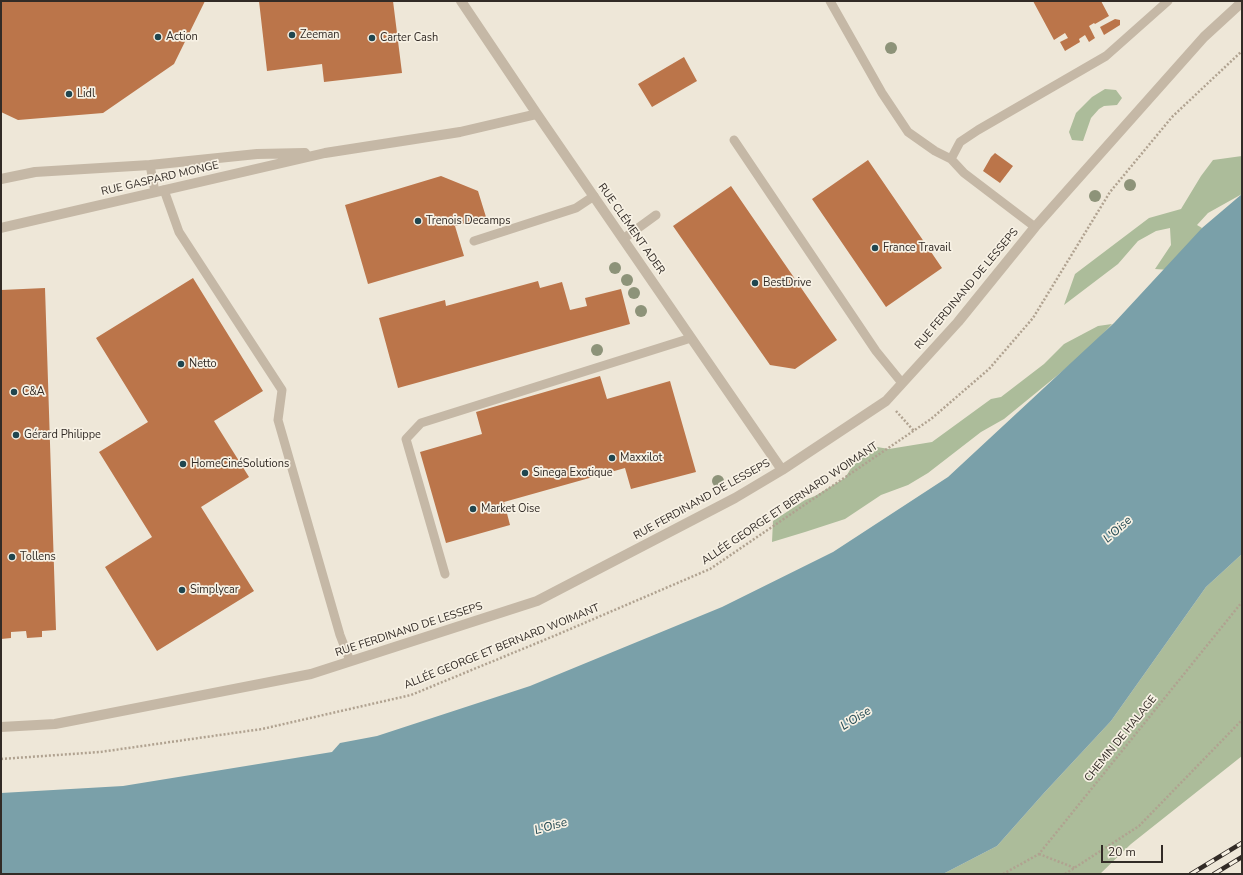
<!DOCTYPE html>
<meta charset="utf-8">
<style>
body{margin:0}
#map{position:relative;width:1243px;height:875px;overflow:hidden;background:#eee7d8;font-family:"Nunito Sans",sans-serif}
canvas{display:block}
.frame{position:absolute;inset:0;border:2px solid #322b26;pointer-events:none}
.scale{position:absolute;left:1101px;top:845px;width:62px;height:18px;box-sizing:border-box;border:2px solid #322b26;border-top:0;padding-left:5px;font-size:12px;line-height:14px;white-space:nowrap;color:#322b26;-webkit-text-stroke:3px #f7f1e4;paint-order:stroke}
</style>
<div id="map">
<canvas width="1243" height="875"></canvas>
<div class="frame"></div>
<div class="scale">20 m</div>
</div>
<script>
const g = document.querySelector('canvas').getContext('2d');
g.lineJoin = 'round';
function fillPath(path, color) {
  g.fillStyle = color;
  g.fill(path, 'evenodd');
}
function toPath(rows) {
  const path = new Path2D();
  for (const r of rows) {
    path.moveTo(r[0], r[1]);
    for (let i = 2; i < r.length; i += 2) path.lineTo(r[i], r[i + 1]);
  }
  return path;
}
function stroke(path, color, width, dash) {
  g.strokeStyle = color;
  g.lineWidth = width;
  g.lineCap = dash ? 'butt' : 'round';
  g.setLineDash(dash || []);
  g.stroke(path);
}
function label(font, color, halo, rows, align = 'center') {
  g.font = font + ' "Nunito Sans",sans-serif';
  g.lineWidth = 3.5;
  g.setLineDash([]);
  g.textBaseline = 'middle';
  g.strokeStyle = halo;
  g.fillStyle = color;
  for (const [text, x, y, turn = 0] of rows) {
    g.save();
    g.translate(x, y);
    g.rotate((+turn || 0) * Math.PI / 180);
    g.textAlign = isNaN(turn) ? turn : align;
    if (halo) g.strokeText(text, 0, 0);
    g.fillText(text, 0, 0);
    g.restore();
  }
}
fillPath(toPath([
 [1105,89,1116,90,1122,98,1117,105,1104,106,1099,109,1091,118,1083,141,1072,140,1069,132,1076,113,1092,97],
 [1242,156,1242,194,1208,213,1197,225,1202,228,1184,271,1155,269,1171,245,1170,228,1156,231,1138,241,1118,264,1064,305,1075,274,1149,218,1181,209,1201,176,1213,160],
 [1112,324,1086,352,1004,419,981,432,928,473,908,485,881,495,845,519,805,532,772,542,773,521,805,500,815,496,845,478,861,452,871,446,889,449,932,442,991,399,1001,397,1044,364,1064,344,1098,326],
 [1242,554,1242,756,1131,844,1100,874,943,874,997,846,1044,793,1111,721,1206,587]
]), '#acbc9a');
fillPath(toPath([
 [1242,194,1242,554,1206,587,1111,721,1044,793,997,846,943,874,1,874,1,793,123,786,332,752,340,743,377,736,530,686,722,607,833,552,948,477,1114,323,1202,228]
]), '#7aa0a9');
fillPath(toPath([
 [1,1,205,1,174,64,103,113,18,120,1,112],
 [259,1,393,1,402,73,324,82,322,64,267,71],
 [1033,1,1101,1,1109,16,1095,24,1094,23,1089,26,1095,38,1089,42,1085,35,1079,39,1080,42,1065,51,1060,42,1068,38,1065,33,1054,40],
 [1115,19,1120,20,1120,25,1104,35,1100,27],
 [684,57,697,81,652,107,638,84],
 [995,153,1013,166,1000,183,983,171,991,157],
 [868,160,942,268,886,307,812,199],
 [441,176,478,191,486,217,455,226,464,256,368,284,345,205],
 [731,186,837,340,795,369,770,365,673,226],
 [193,278,263,391,214,421,249,477,201,507,254,591,157,651,105,567,152,537,99,452,148,422,96,338],
 [538,281,540,288,562,282,570,310,587,306,585,298,621,289,630,324,398,388,379,318,445,300,446,306],
 [45,288,56,630,42,631,42,637,27,638,26,631,11,632,11,638,1,639,1,290],
 [600,376,607,399,670,381,696,472,631,489,625,468,504,502,510,525,446,543,420,452,482,434,476,412]
]), '#bb754a');
stroke(toPath([
 [896,411,914,431],
 [1,759,100,752,262,729,411,695,554,636,710,569,931,419,989,369,1033,318,1110,192,1172,117,1242,51],
 [1039,854,1075,868],
 [1003,874,1039,854,1242,602],
 [1065,874,1139,826,1242,720]
]), '#b0a290', 2.5, [2, 2]);
stroke(toPath([
 [830,1,882,93,908,132,935,151,951,159],
 [734,140,876,351,902,383],
 [150,165,155,192],
 [164,190,179,232,282,390,278,420,340,635,350,661],
 [1035,227,964,173,951,159,960,142,978,130,1106,56,1168,1],
 [623,239,656,215],
 [474,241,576,208,594,196],
 [445,574,406,439,421,423,691,338]
]), '#c5b8a6', 9);
stroke(toPath([
 [461,1,537,114,782,470],
 [1,179,35,172,150,165,257,154,305,153],
 [1,228,325,153,460,132,537,114],
 [1,727,55,724,311,674,537,601,735,498,782,470,886,401,958,322,1035,227,1204,37,1242,2]
]), '#c5b8a6', 10);
const rail = toPath([
 [1191,874,1242,843],
 [1214,874,1242,857]
]);
stroke(rail, '#322b26', 4.5);
stroke(rail, '#f7f1e4', 3, [9]);
g.fillStyle = '#8d9379';
for (const [x, y] of [
 [891,48],
 [1130,185],
 [1095,196],
 [615,268],
 [627,280],
 [634,293],
 [641,311],
 [597,350],
 [718,481]
]) {
  g.beginPath();
  g.arc(x, y, 6, 0, 2 * Math.PI);
  g.fill();
}
for (const [x, y, r, color] of [
 [292,35,4,"#20464f"],
 [158,37,4,"#20464f"],
 [372,38,4,"#20464f"],
 [69,94,4,"#20464f"],
 [418,221,4,"#20464f"],
 [875,248,4,"#20464f"],
 [755,283,4,"#20464f"],
 [181,364,4,"#20464f"],
 [14,392,4,"#20464f"],
 [16,435,4,"#20464f"],
 [612,458,4,"#20464f"],
 [183,464,4,"#20464f"],
 [525,473,4,"#20464f"],
 [473,509,4,"#20464f"],
 [12,557,4,"#20464f"],
 [182,590,4,"#20464f"]
]) {
  const dot = new Path2D();
  dot.arc(x, y, r, 0, 2 * Math.PI);
  g.fillStyle = color;
  g.fill(dot);
  stroke(dot, '#f7f1e4', 1.5);
}
label('11px', '#322b26', '#f7f1e4', [
 ["Zeeman",300,35],
 ["Action",166,37],
 ["Carter Cash",380,38],
 ["Lidl",77,94],
 ["Trenois Decamps",426,221],
 ["France Travail",883,248],
 ["BestDrive",763,283],
 ["Netto",189,364],
 ["C&A",22,392],
 ["Gérard Philippe",24,435],
 ["Maxxilot",620,458],
 ["HomeCinéSolutions",191,464],
 ["Sinega Exotique",533,473],
 ["Market Oise",481,509],
 ["Tollens",20,557],
 ["Simplycar",190,590]
], 'left');
label('11px', '#322b26', '#f7f1e4', [
 ["RUE GASPARD MONGE",160,179,-13],
 ["RUE CLÉMENT ADER",631,229,55],
 ["RUE FERDINAND DE LESSEPS",967,289,-50],
 ["RUE FERDINAND DE LESSEPS",702,500,-29],
 ["ALLÉE GEORGE ET BERNARD WOIMANT",790,504,-34],
 ["RUE FERDINAND DE LESSEPS",409,630,-18],
 ["ALLÉE GEORGE ET BERNARD WOIMANT",502,647,-22],
 ["CHEMIN DE HALAGE",1121,739,-51]
]);
label('italic 12px', '#20464f', '#f7f1e4', [
 ["L'Oise",1118,530,-42],
 ["L'Oise",856,719,-32],
 ["L'Oise",551,827,-16]
]);
</script>
